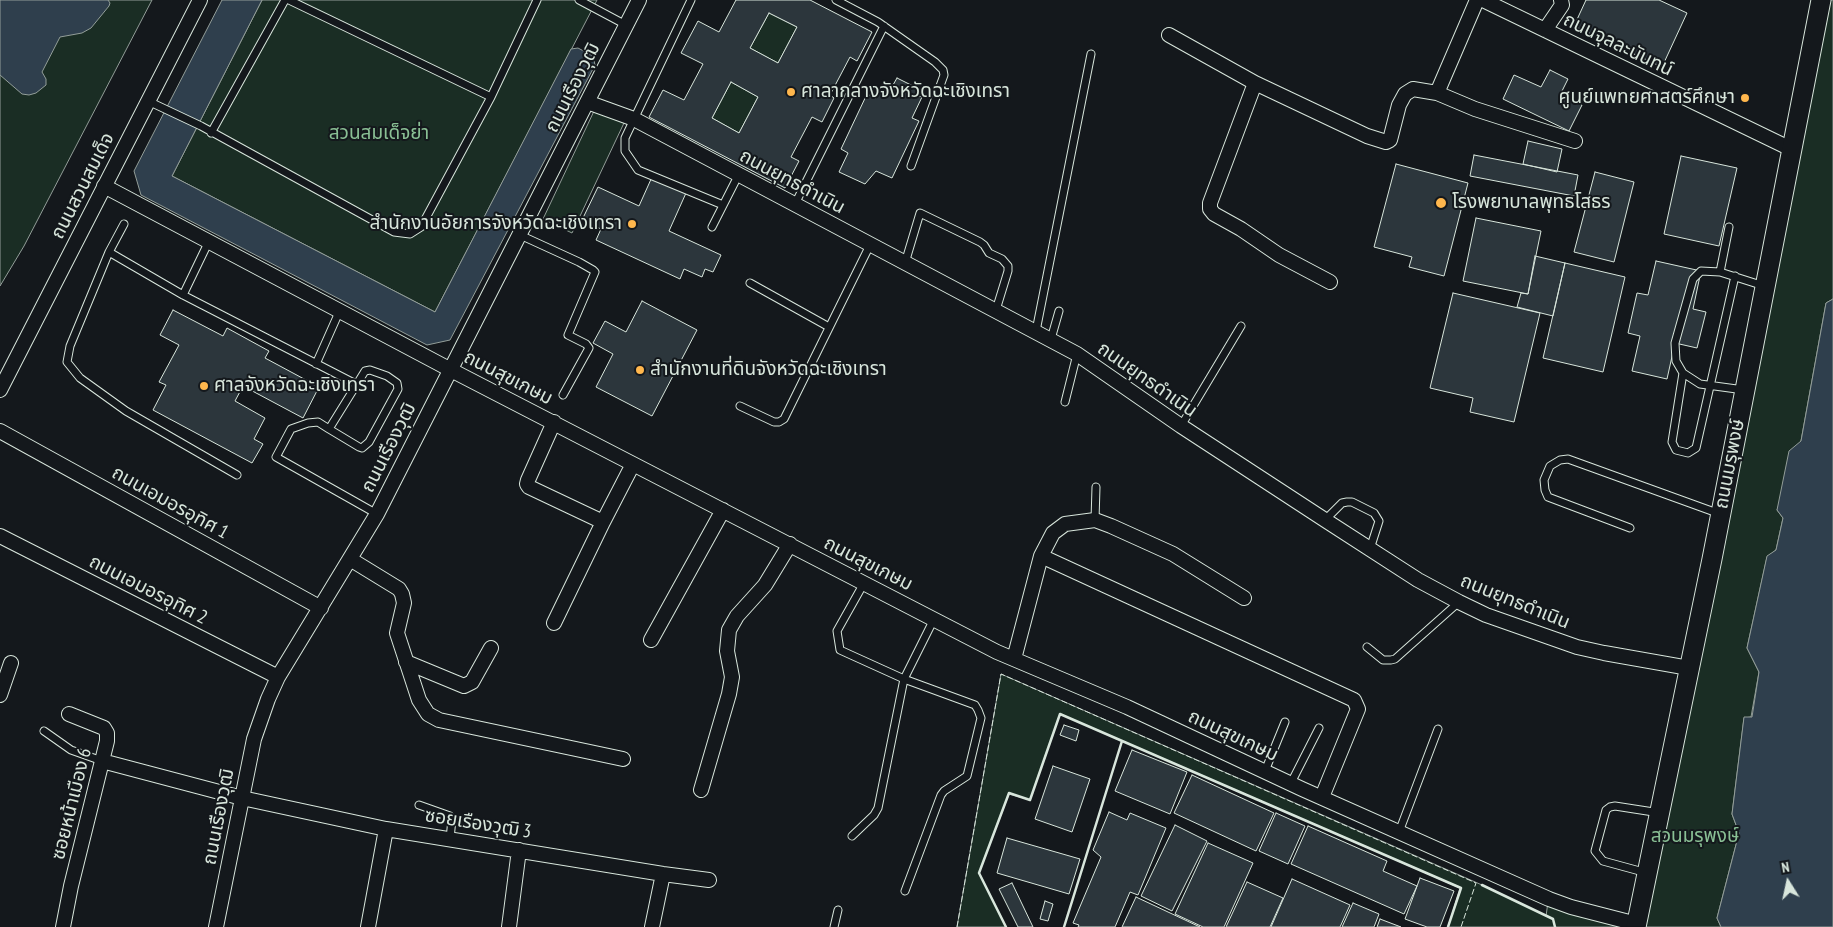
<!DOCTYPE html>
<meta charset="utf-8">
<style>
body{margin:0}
#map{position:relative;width:1833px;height:927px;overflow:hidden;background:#14181c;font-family:"PT Sans Narrow",sans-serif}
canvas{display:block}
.north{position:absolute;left:1763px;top:857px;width:50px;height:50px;-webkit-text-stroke:4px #14181c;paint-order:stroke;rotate:350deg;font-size:14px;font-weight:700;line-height:20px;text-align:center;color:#d8e6dc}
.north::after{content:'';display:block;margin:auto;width:18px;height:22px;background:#d8e6dc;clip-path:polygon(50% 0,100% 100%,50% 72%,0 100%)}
</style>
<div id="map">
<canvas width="1833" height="927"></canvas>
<div class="north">N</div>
</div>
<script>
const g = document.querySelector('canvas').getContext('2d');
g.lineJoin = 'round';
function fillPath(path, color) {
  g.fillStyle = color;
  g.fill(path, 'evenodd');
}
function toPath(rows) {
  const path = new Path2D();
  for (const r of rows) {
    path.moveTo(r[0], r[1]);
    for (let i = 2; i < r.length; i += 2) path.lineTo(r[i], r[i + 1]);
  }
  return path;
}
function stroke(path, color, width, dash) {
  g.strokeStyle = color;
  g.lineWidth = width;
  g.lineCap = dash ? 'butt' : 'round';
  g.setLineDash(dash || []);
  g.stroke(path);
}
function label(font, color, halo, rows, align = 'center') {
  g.font = font + ' "PT Sans Narrow","Noto Sans Thai",sans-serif';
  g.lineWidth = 4;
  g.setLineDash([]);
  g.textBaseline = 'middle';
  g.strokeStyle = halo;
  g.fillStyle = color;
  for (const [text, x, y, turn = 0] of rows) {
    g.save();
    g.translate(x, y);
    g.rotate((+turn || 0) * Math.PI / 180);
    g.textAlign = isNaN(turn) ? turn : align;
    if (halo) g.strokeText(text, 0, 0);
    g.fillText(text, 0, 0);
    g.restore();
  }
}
const green = toPath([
 [0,0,152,0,24,246,0,286,0,0],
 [262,0,597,0,435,312,172,176,262,0],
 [1828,0,1833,0,1833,299,1826,303,1801,441,1777,510,1783,518,1776,550,1767,557,1747,648,1759,672,1751,717,1744,718,1732,814,1739,833,1717,918,1721,927,1448,927,1460,888,1060,714,1030,800,1009,794,979,873,1006,927,957,927,1001,674,1482,885,1546,916,1548,902,1636,924,1828,0],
 [769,13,797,27,778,63,750,48,769,13],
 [731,82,758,97,739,133,712,118,731,82],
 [595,109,624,123,572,233,543,219,595,109]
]);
fillPath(green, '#1a2d24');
stroke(green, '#939e99', 1);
const water = toPath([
 [0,0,108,0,110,3,109,6,91,28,82,33,60,37,42,72,46,79,46,85,36,93,29,95,22,94,0,75,0,0],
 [222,0,262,0,172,176,435,312,571,49,578,48,593,56,595,65,450,340,427,345,141,195,134,171,222,0],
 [1833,299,1833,927,1721,927,1717,918,1739,833,1732,814,1744,717,1752,717,1759,672,1747,648,1767,556,1776,550,1783,518,1777,510,1789,451,1801,441,1826,303,1833,299]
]);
fillPath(water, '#2f3f4d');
stroke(water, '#939e99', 1);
const building = toPath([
 [736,0,810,0,872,32,857,61,850,57,830,95,834,98,822,122,812,117,791,157,799,161,785,188,649,117,663,90,684,100,703,64,681,53,698,21,719,32,736,0],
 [769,13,797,27,778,63,750,48,769,13],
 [731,82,758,97,739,133,712,118,731,82],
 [1586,0,1659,0,1687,13,1662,67,1574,26,1586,0],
 [1550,70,1568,79,1560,95,1582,105,1569,131,1503,99,1514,75,1541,87,1550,70],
 [897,78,919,89,916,95,922,97,912,118,919,121,892,178,876,171,865,184,839,172,848,153,841,149,867,94,876,98,884,81,893,85,897,78],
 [1528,141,1562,149,1557,172,1523,164,1528,141],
 [1474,155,1578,175,1574,196,1470,176,1474,155],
 [1681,156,1737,168,1719,246,1664,234,1681,156],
 [1396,164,1468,183,1444,276,1409,267,1412,257,1374,247,1396,164],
 [1595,172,1634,182,1614,262,1574,252,1595,172],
 [652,177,686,193,669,231,721,255,713,272,705,269,702,277,684,269,680,279,596,240,601,229,582,220,598,187,639,206,652,177],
 [1476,218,1541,231,1528,294,1463,281,1476,218],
 [1535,256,1565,263,1553,316,1517,307,1521,293,1528,294,1535,256],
 [1656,261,1701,271,1693,309,1706,312,1697,348,1675,343,1667,379,1632,371,1640,336,1628,333,1637,293,1648,295,1656,261],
 [1565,263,1625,277,1603,372,1543,358,1565,263],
 [1453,293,1540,313,1514,422,1470,412,1473,398,1430,388,1453,293],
 [642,301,697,330,652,416,596,387,613,354,593,343,605,321,626,332,642,301],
 [173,310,223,336,227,328,269,351,265,358,319,387,303,418,243,386,235,401,265,418,254,439,263,444,252,463,153,410,166,385,159,382,179,345,160,335,173,310],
 [1064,725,1079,730,1076,741,1060,735,1064,725],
 [1132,750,1187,772,1170,814,1115,791,1132,750],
 [1053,766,1090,779,1072,832,1035,819,1053,766],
 [1192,775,1274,813,1256,851,1174,813,1192,775],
 [1109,812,1127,820,1130,813,1166,828,1138,895,1130,892,1115,927,1078,927,1079,925,1073,923,1101,857,1093,850,1109,812],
 [1276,813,1305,826,1288,864,1259,851,1276,813],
 [1175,825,1207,841,1172,911,1141,896,1175,825],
 [1308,826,1387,861,1383,871,1417,886,1404,914,1291,864,1308,826],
 [1007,838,1080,859,1069,894,997,873,1007,838],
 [1208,843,1253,863,1224,927,1203,927,1175,914,1208,843],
 [1420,878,1454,891,1440,927,1427,927,1405,919,1420,878],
 [1292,879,1350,905,1340,927,1271,927,1292,879],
 [1247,882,1283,898,1270,927,1226,927,1247,882],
 [1012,883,1033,927,1018,927,999,889,1012,883],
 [1136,897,1200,927,1122,927,1136,897],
 [1045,901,1053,904,1048,921,1040,919,1045,901],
 [1353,903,1379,914,1374,927,1342,927,1353,903],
 [1380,919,1401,927,1377,927,1380,919]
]);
fillPath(building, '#2c363c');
stroke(building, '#d8e6dc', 1);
const service = toPath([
 [289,0,491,97],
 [579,0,626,25],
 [691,0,625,138,625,151,638,170,723,205],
 [836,0,878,22,935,62,943,70,944,75,911,166],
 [148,101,201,126,394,232,410,234,421,227,491,97,537,0],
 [211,133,285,0],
 [795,204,884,26],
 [124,224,109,252,70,346,67,362,80,378,126,411,237,475],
 [712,227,739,174],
 [520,235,579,262,593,270,595,272,568,335,586,344,589,348,563,395],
 [109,252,183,295,356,384],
 [905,263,920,213,980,242,984,245,989,253,1002,259,1008,266,1008,271,996,310],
 [1720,272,1729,227],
 [750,283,829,327],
 [183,295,209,241],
 [1036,331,1091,54],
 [1051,339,1059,311],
 [316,364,340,310],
 [1683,373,1672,442,1676,450,1688,453,1696,448,1735,276],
 [1744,390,1700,384,1683,373,1676,361,1675,343,1693,279,1701,271,1720,272,1764,286],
 [1065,402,1077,354],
 [740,406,774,422,779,422,784,419,870,245],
 [1181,426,1241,326],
 [329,429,365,371,370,370,387,376,397,383,398,389,369,442,362,448,359,447,329,429,318,422,308,423,291,429,276,457,377,514],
 [1095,520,1096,487],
 [1325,520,1342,503,1347,502,1352,502,1374,513,1379,521,1370,549],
 [1630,528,1548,497,1545,490,1544,480,1550,466,1560,460,1568,459,1720,514],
 [864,583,837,631,840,650,904,679,975,705,978,710,981,718,967,776,944,791,941,795,905,891],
 [1367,647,1383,660,1391,660,1395,659,1459,602],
 [44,731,71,750,102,761],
 [1265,771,1285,722],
 [1291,783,1319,728],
 [419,805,450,816,452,819,450,839],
 [1399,832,1438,729],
 [852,836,874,815,878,808,904,679,934,619],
 [1647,873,1603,861,1595,851,1606,810,1610,807,1615,806,1660,813],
 [834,927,838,910]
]);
const minor = toPath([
 [1483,0,1791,149],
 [1545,30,1562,5,1561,0],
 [1169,35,1255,83],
 [1437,93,1475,109,1575,141],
 [587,102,634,119,1077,354,1181,426,1325,520,1418,580,1459,602,1486,615,1577,647,1604,653,1689,668],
 [104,186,451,370,997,652,1127,707,1302,789,1549,899,1571,907,1637,924],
 [1330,282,1279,255,1241,229,1214,214,1210,209,1210,203,1255,83,1367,136,1386,142,1390,140,1399,105,1405,94,1413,89,1437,93,1477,0],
 [0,390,200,0],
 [554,422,528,480,527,484,529,487,603,522,633,464],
 [0,431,321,608],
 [0,536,278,677],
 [350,559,399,589,402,594,404,603,397,633,419,700,428,714,439,720,623,759],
 [1244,598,1173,554,1111,526,1095,520,1065,524,1053,533,1041,556,1354,700,1358,709,1322,797],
 [554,623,603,522],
 [651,640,723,510],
 [1014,659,1041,556],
 [406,662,464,686,472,682,491,648],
 [0,695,11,663],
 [102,761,242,798,386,829,663,874,709,880],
 [701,790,729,694,732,677,727,651,729,630,737,616,765,585,790,544],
 [63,927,71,886,107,741,107,733,104,728,69,714],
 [216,927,254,739,268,699,278,677,377,514,639,0],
 [368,927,386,829],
 [509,927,519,850],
 [652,927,663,874]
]);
const secondary = toPath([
 [1636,927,1712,559,1821,0]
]);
stroke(service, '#d8e6dc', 9);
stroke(minor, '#d8e6dc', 16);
stroke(secondary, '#d8e6dc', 21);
stroke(service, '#14181c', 7);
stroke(minor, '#14181c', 14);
stroke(secondary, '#14181c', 19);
stroke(toPath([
 [957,927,1001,674,1476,883,1461,927]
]), '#d8e6dc', 1, [6, 2.5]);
stroke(toPath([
 [1482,885,1553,919,1555,927],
 [1006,927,979,873,1009,793,1030,800,1060,714,1461,888,1448,927],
 [1064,927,1122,741]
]), '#d8e6dc', 2.5);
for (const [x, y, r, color] of [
 [791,92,5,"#ffb74d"],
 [1745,98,5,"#ffb74d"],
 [1441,203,6,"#ffb74d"],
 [632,224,5,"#ffb74d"],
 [640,370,5,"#ffb74d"],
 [204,386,5,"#ffb74d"]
]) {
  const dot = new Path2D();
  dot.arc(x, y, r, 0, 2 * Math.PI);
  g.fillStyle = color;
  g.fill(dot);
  stroke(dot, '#14181c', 2);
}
label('19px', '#d8e6dc', '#14181c', [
 ["ถนนจุลละนันทน์",1618,45,26],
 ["ถนนเรืองวุฒิ",573,88,-63],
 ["ถนนยุทธดำเนิน",792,182,28],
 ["ถนนสวนสมเด็จ",83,186,-63],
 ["ถนนสุขเกษม",508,378,27],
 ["ถนนยุทธดำเนิน",1147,380,35],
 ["ถนนเรืองวุฒิ",389,448,-63],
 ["ถนนมรุพงษ์",1730,464,-79],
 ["ถนนเอมอรอุทิศ 1",170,503,29],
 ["ถนนสุขเกษม",868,564,27],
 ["ถนนเอมอรอุทิศ 2",148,590,27],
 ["ถนนยุทธดำเนิน",1515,602,22],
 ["ถนนสุขเกษม",1233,736,25],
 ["ซอยหน้าเมือง 6",72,804,-76],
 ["ถนนเรืองวุฒิ",219,817,-79],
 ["ซอยเรืองวุฒิ 3",478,824,9]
]);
label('19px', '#d8e6dc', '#14181c', [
 ["ศาลากลางจังหวัดฉะเชิงเทรา",801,92],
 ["ศูนย์แพทยศาสตร์ศึกษา",1735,98,"right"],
 ["โรงพยาบาลพุทธโสธร",1452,203],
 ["สำนักงานอัยการจังหวัดฉะเชิงเทรา",622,224,"right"],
 ["สำนักงานที่ดินจังหวัดฉะเชิงเทรา",650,370],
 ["ศาลจังหวัดฉะเชิงเทรา",214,386]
], 'left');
label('19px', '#8ac095', '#14181c', [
 ["สวนสมเด็จย่า",379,134],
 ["สวนมรุพงษ์",1695,837]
]);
</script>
